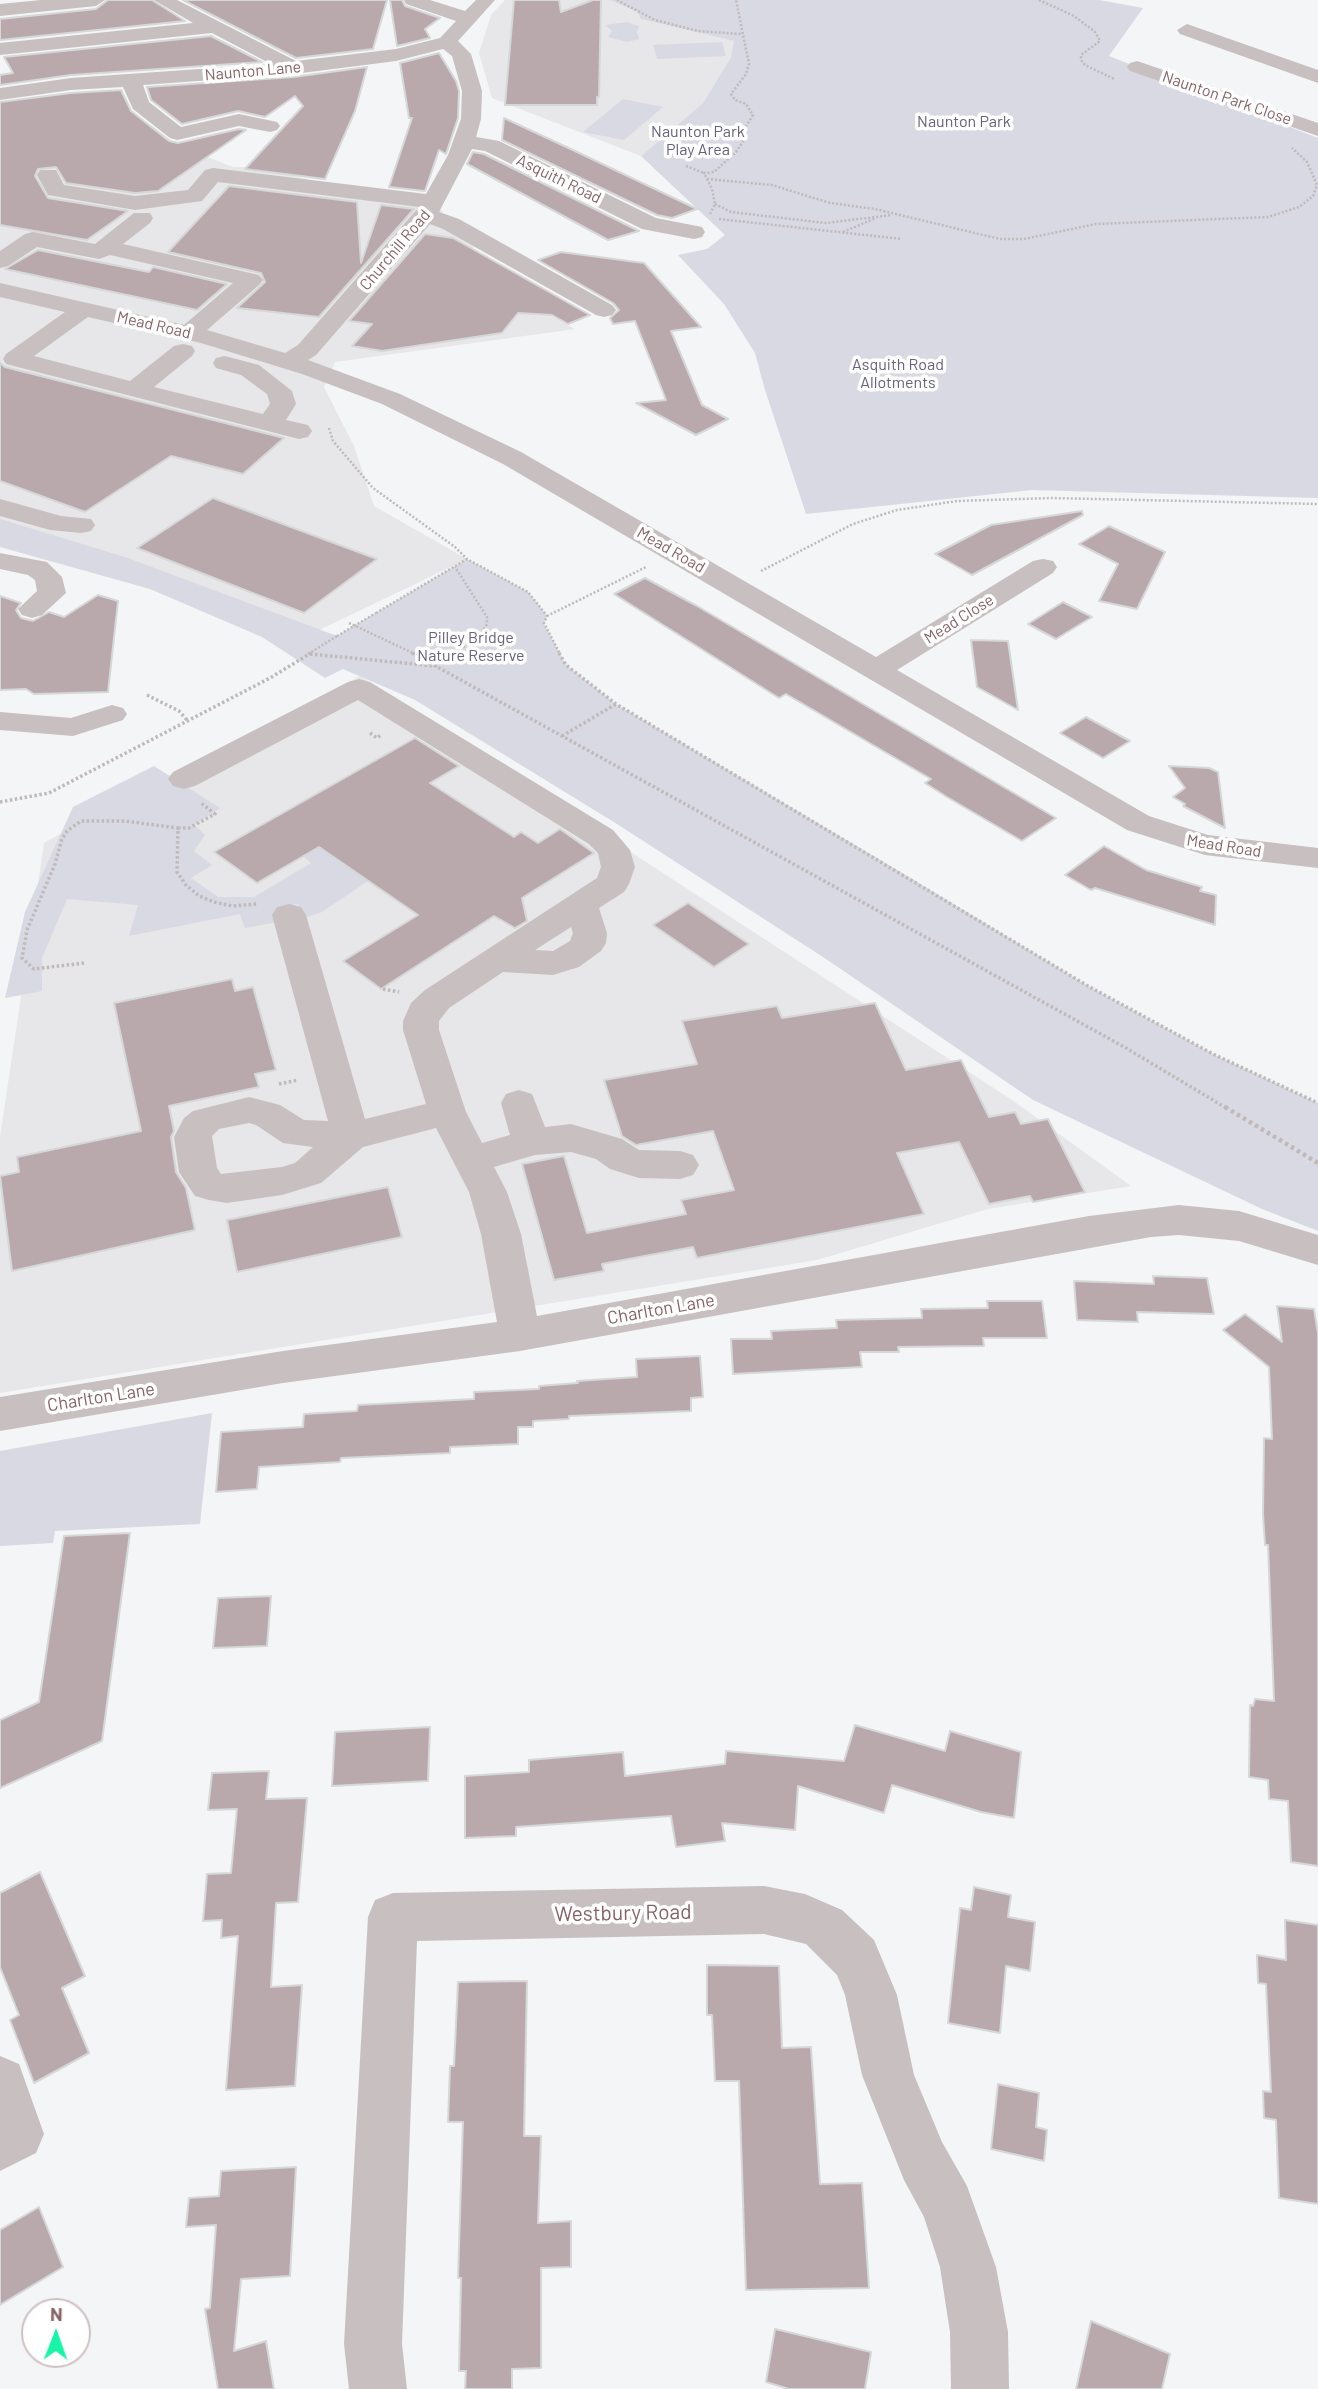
<!DOCTYPE html>
<style>
body{margin:0}
#map{position:relative;width:1318px;height:2389px;overflow:hidden;background:#f3f5f7;font-family:Barlow,sans-serif}
canvas{display:block}
.north{position:absolute;left:21px;top:2298px;width:70px;height:70px;box-sizing:border-box;background:#fff;border:2px solid #cfc1c3;border-radius:50%;rotate:1deg;font-size:19px;font-weight:700;line-height:28px;text-align:center;color:#876368}
.north::after{content:'';display:block;margin:auto;width:24px;height:32px;background:#16f5a8;clip-path:polygon(50% 0,100% 100%,50% 72%,0 100%)}
</style>
<div id="map">
<canvas width="1318" height="2389"></canvas>
<div class="north">N</div>
</div>
<script>
const g = document.querySelector('canvas').getContext('2d');
g.lineJoin = 'round';
function fillPath(path, color) {
  g.fillStyle = color;
  g.fill(path, 'evenodd');
}
function toPath(rows) {
  const path = new Path2D();
  for (const r of rows) {
    path.moveTo(r[0], r[1]);
    for (let i = 2; i < r.length; i += 2) path.lineTo(r[i], r[i + 1]);
  }
  return path;
}
function stroke(path, color, width, dash) {
  g.strokeStyle = color;
  g.lineWidth = width;
  g.lineCap = dash ? 'butt' : 'round';
  g.setLineDash(dash || []);
  g.stroke(path);
}
function label(font, color, halo, rows, align = 'center') {
  g.font = font + ' Barlow,sans-serif';
  g.lineWidth = 7;
  g.setLineDash([]);
  g.textBaseline = 'middle';
  g.strokeStyle = halo;
  g.fillStyle = color;
  for (const [text, x, y, turn = 0] of rows) {
    g.save();
    g.translate(x, y);
    g.rotate((+turn || 0) * Math.PI / 180);
    g.textAlign = isNaN(turn) ? turn : align;
    if (halo) g.strokeText(text, 0, 0);
    g.fillText(text, 0, 0);
    g.restore();
  }
}
fillPath(toPath([
 [505,0,610,0,637,12,641,19,735,41,731,57,703,103,641,156,492,98,479,53,491,15],
 [152,126,179,146,233,167,299,167,295,176,316,182,431,195,447,219,478,234,468,263,500,288,575,329,335,362,324,387,354,446,374,506,467,559,309,635,0,523,0,149],
 [360,676,1012,1100,1131,1186,988,1209,817,1260,0,1393,0,1137,44,843,112,805]
]), '#e7e6e8');
fillPath(toPath([
 [610,0,1099,0,1143,8,1109,56,1318,138,1318,498,1032,490,806,514,765,390,755,353,724,304,678,255,707,249,725,235,641,156,703,103,731,57,734,41,641,19,637,12],
 [626,22,639,26,637,32,639,39,627,42,608,37,612,31,605,25],
 [722,42,726,56,657,59,653,45],
 [623,99,663,107,624,140,583,132],
 [0,519,125,557,337,636,467,559,528,592,547,616,544,624,566,665,616,704,904,874,1088,986,1213,1054,1318,1103,1318,1231,1262,1209,1033,1100,826,959,617,824,415,700,343,669,325,678,262,637,150,589,0,547],
 [154,766,220,808,194,825,205,835,194,851,212,865,191,878,218,897,254,897,311,863,303,856,319,847,368,881,322,912,301,919,298,904,279,907,278,922,245,928,240,914,129,936,138,905,67,899,42,958,42,991,5,998,25,912,73,807],
 [212,1413,200,1524,55,1531,53,1543,0,1546,0,1451]
]), '#d9d9e3');
const building = toPath([
 [108,0,152,0,185,21,0,40,0,19,96,9,108,0],
 [183,0,387,0,373,49,296,58,183,0],
 [390,0,402,0,405,6,440,18,425,29,430,38,397,46,390,0],
 [514,0,559,0,561,12,593,0,601,0,599,97,597,97,597,105,505,105,514,0],
 [211,36,262,62,71,75,0,85,0,75,13,73,4,57,211,36],
 [439,53,456,81,459,91,458,118,446,154,439,150,425,191,389,187,412,118,409,118,400,63,439,53],
 [367,67,355,111,325,179,245,169,303,106,295,96,265,117,238,111,182,124,151,100,147,87,294,77,367,67],
 [121,90,131,111,169,141,178,143,239,129,246,130,158,191,135,193,66,183,56,167,38,169,35,176,48,198,128,211,87,240,0,225,0,102,71,93,121,90],
 [504,118,575,151,697,209,672,218,657,215,502,140,504,118],
 [473,152,484,154,639,231,608,240,467,164,473,152],
 [229,186,357,202,361,263,381,205,414,209,319,317,237,308,265,282,261,273,168,252,229,186],
 [425,234,453,238,590,315,568,324,552,315,518,313,502,333,382,351,352,346,372,324,349,321,425,234],
 [38,250,149,272,153,267,227,284,197,310,5,269,38,250],
 [561,252,644,263,701,327,671,331,702,405,728,419,696,435,636,403,666,400,635,321,613,324,610,318,619,310,613,303,538,260,561,252],
 [0,363,5,367,284,438,243,474,171,456,85,512,0,481,0,363],
 [213,498,377,559,304,613,137,548,213,498],
 [1082,511,1083,515,972,575,935,554,991,525,1082,511],
 [1109,526,1165,552,1137,609,1099,601,1118,564,1079,544,1109,526],
 [645,578,697,606,1056,818,1022,841,947,797,925,783,931,779,786,694,779,698,614,594,645,578],
 [98,595,118,601,108,692,34,694,26,689,0,690,0,596,21,603,16,610,21,618,33,621,49,612,64,617,98,595],
 [1063,602,1092,617,1056,639,1028,624,1063,602],
 [971,640,1008,641,1018,710,977,687,971,640],
 [1086,717,1130,741,1103,758,1060,733,1086,717],
 [415,738,459,766,430,783,514,837,521,832,538,843,560,829,594,853,522,898,527,921,515,928,494,916,381,989,343,961,418,915,319,847,257,883,214,852,415,738],
 [1169,766,1209,768,1218,772,1225,828,1183,806,1185,804,1173,797,1185,788,1169,766],
 [1104,846,1146,870,1202,887,1200,891,1216,895,1215,925,1095,888,1091,890,1065,875,1104,846],
 [688,903,749,944,714,967,653,925,688,903],
 [232,979,235,991,253,987,276,1070,255,1074,259,1087,169,1106,174,1131,171,1137,176,1172,186,1188,195,1230,12,1271,0,1176,19,1172,17,1157,141,1131,114,1003,232,979],
 [875,1003,906,1070,961,1060,989,1117,1015,1112,1021,1124,1048,1119,1085,1192,1033,1202,1030,1196,989,1204,959,1142,897,1153,924,1214,697,1258,693,1247,602,1264,604,1271,554,1280,522,1164,564,1156,587,1233,686,1214,681,1200,734,1190,713,1131,636,1145,622,1136,604,1080,697,1064,682,1021,777,1006,782,1018,875,1003],
 [388,1187,402,1237,237,1272,227,1220,388,1187],
 [1153,1276,1207,1278,1214,1314,1137,1312,1138,1322,1077,1320,1074,1281,1154,1284,1153,1276],
 [987,1301,1042,1301,1047,1338,983,1338,984,1346,898,1347,899,1352,860,1352,862,1367,733,1374,731,1339,772,1339,771,1331,837,1328,836,1320,922,1318,921,1309,988,1308,987,1301],
 [1277,1306,1314,1309,1318,1333,1318,1866,1291,1862,1288,1801,1269,1799,1268,1780,1249,1777,1250,1705,1253,1706,1255,1699,1274,1701,1268,1545,1265,1545,1263,1514,1264,1438,1272,1439,1269,1367,1223,1330,1245,1314,1282,1342,1277,1306],
 [700,1356,703,1397,691,1398,691,1411,569,1416,569,1419,533,1421,533,1427,518,1427,518,1444,450,1447,450,1453,341,1458,340,1462,259,1467,257,1489,216,1492,221,1432,303,1427,304,1414,357,1411,358,1405,474,1399,474,1392,539,1389,539,1386,578,1383,577,1381,637,1377,636,1359,700,1356],
 [130,1533,102,1741,0,1788,0,1720,39,1702,64,1536,130,1533],
 [271,1596,267,1646,213,1648,218,1598,271,1596],
 [855,1725,945,1751,950,1731,1021,1752,1014,1818,981,1812,892,1785,884,1813,798,1786,795,1830,722,1823,725,1841,676,1847,671,1816,516,1827,516,1836,465,1838,465,1776,529,1772,529,1760,623,1752,625,1776,725,1764,726,1751,844,1761,855,1725],
 [430,1727,428,1781,332,1786,335,1732,430,1727],
 [269,1771,266,1799,307,1798,298,1902,276,1903,271,1987,302,1985,295,2086,226,2090,238,1936,221,1938,222,1920,203,1921,207,1874,231,1873,237,1809,208,1810,212,1773,269,1771],
 [40,1872,85,1976,62,1988,89,2053,34,2083,10,2020,19,2015,0,1967,0,1893,40,1872],
 [974,1887,1011,1895,1008,1917,1035,1922,1030,1971,1006,1966,1000,2033,948,2023,960,1908,971,1910,974,1887],
 [1285,1920,1318,1925,1318,2204,1279,2198,1276,2120,1264,2118,1263,2091,1271,2092,1266,1984,1258,1983,1257,1955,1286,1960,1285,1920],
 [707,1965,779,1966,782,2048,811,2047,820,2184,862,2183,869,2288,746,2290,739,2081,715,2081,712,2015,707,2015,707,1965],
 [527,1981,524,2136,541,2136,538,2223,571,2221,571,2267,541,2268,541,2368,512,2369,512,2389,465,2389,466,2371,459,2371,461,2278,458,2278,463,2122,448,2122,450,2066,454,2066,458,1982,527,1981],
 [998,2084,1039,2093,1036,2127,1047,2130,1044,2161,991,2149,998,2084],
 [296,2167,290,2276,241,2279,234,2351,266,2341,274,2389,218,2389,205,2309,210,2308,216,2225,186,2227,189,2198,219,2196,221,2171,296,2167],
 [39,2207,63,2267,0,2305,0,2230,39,2207],
 [1091,2321,1170,2354,1162,2389,1076,2389,1091,2321],
 [775,2329,871,2352,865,2389,789,2389,766,2382,775,2329]
]);
fillPath(building, '#b9a9ac');
stroke(building, '#d6d7d8', 2);
stroke(toPath([
 [617,0,655,20,698,31,741,34],
 [1039,0,1074,16,1095,32,1100,41,1081,55,1081,60,1085,65,1114,79],
 [686,166,704,173],
 [707,179,772,185,830,203,875,209,1000,239,1024,239,1096,224,1268,217,1299,207,1313,196,1317,185,1307,162,1292,148],
 [715,204,731,212,826,223,892,215],
 [710,214,715,204,712,189,704,173,714,172,736,152,744,140,745,128,753,115,746,104,735,100,731,94,746,74,749,64,736,0],
 [719,219,902,239],
 [843,232,876,218],
 [329,428,333,441,373,488,455,547,467,559,528,592,547,616,544,623,560,654],
 [761,571,853,524,897,510,957,501,1051,498,1318,504],
 [376,613,467,559],
 [547,616,646,567],
 [349,623,415,654],
 [308,654,337,636],
 [310,654,313,654],
 [453,654,479,637,487,624,487,617,455,567]
]), '#c0b9ba', 2.5, [2, 2]);
stroke(toPath([
 [412,653,1126,1048,1228,1109],
 [559,653,566,665,616,704,1088,986,1213,1054,1318,1103],
 [310,654,435,666,455,653],
 [147,695,179,711,188,721],
 [370,733,377,738,381,735],
 [562,736,616,704],
 [0,802,49,793,270,678,311,653],
 [178,828,189,828,215,814,201,803],
 [84,963,34,969,22,958,27,930,55,864,62,839,67,831,81,821,125,821,178,828,177,872,186,885,199,896,214,902,232,906,257,904],
 [383,989,399,992],
 [279,1084,298,1080]
]), '#c0b9ba', 3.5, [2.5, 2.5]);
stroke(toPath([
 [1225,1107,1318,1163]
]), '#c0b9ba', 4.5, [3.5, 3.5]);
fillPath(toPath([
 [41,0,105,0,96,6,0,16,0,4,41,0],
 [154,0,177,0,296,61,396,49,440,38,456,21,406,4,404,0,430,0,465,11,476,0,495,0,458,41,471,54,482,91,481,119,476,137,499,141,656,218,702,227,705,232,702,237,694,239,642,229,485,151,472,149,439,212,459,219,612,305,616,310,612,315,604,317,596,315,443,229,430,224,316,355,308,360,400,394,521,452,876,657,1033,561,1043,559,1053,561,1057,567,1053,573,897,670,1149,816,1208,835,1318,848,1318,868,1205,855,1127,830,503,464,382,404,302,374,201,343,88,317,34,356,130,381,174,346,183,344,192,346,195,351,192,356,154,387,263,414,270,404,267,394,241,375,216,368,213,363,216,358,225,356,259,365,292,391,296,404,286,420,308,425,312,431,308,437,299,439,6,364,3,359,6,354,65,312,0,297,0,283,184,325,233,283,110,255,99,259,37,247,8,266,0,268,0,251,25,234,33,232,95,244,134,213,150,213,153,218,150,223,123,244,259,275,263,280,259,285,207,330,285,353,298,345,419,207,218,182,202,201,135,210,48,195,37,175,40,170,56,170,64,185,135,196,188,190,205,170,213,168,426,194,448,155,461,119,462,91,452,56,443,49,396,61,294,74,143,85,149,102,181,127,239,114,277,122,280,126,277,130,270,132,239,126,177,140,170,138,133,109,123,87,71,90,0,100,0,88,71,78,271,64,212,33,0,55,0,43,193,23,154,0],
 [1187,24,1318,70,1318,83,1180,34,1177,30,1187,24],
 [1137,61,1318,123,1318,136,1130,71,1127,67,1130,63,1137,61],
 [0,499,61,516,91,519,95,525,91,531,81,533,50,530,0,516,0,499],
 [0,553,47,562,62,577,66,593,42,615,32,618,22,615,18,609,37,591,35,580,28,575,0,569,0,553],
 [359,679,370,682,613,830,630,850,635,867,629,884,624,892,599,908,607,933,606,943,601,951,579,967,553,975,503,972,449,1008,439,1021,439,1030,466,1112,482,1143,510,1135,501,1103,506,1094,519,1090,532,1094,545,1127,571,1124,622,1139,639,1150,680,1151,693,1155,699,1165,693,1175,680,1179,639,1178,610,1169,596,1159,571,1152,535,1155,494,1167,507,1192,521,1234,537,1316,1089,1216,1179,1205,1239,1211,1318,1235,1318,1265,1239,1241,1179,1235,1151,1237,520,1351,283,1383,0,1431,0,1397,283,1351,497,1322,481,1234,469,1192,436,1128,363,1147,321,1183,282,1195,227,1203,209,1200,195,1196,179,1172,174,1137,184,1118,193,1111,249,1097,280,1105,304,1120,328,1121,272,915,277,907,289,904,301,907,306,915,365,1119,426,1104,403,1030,403,1021,411,1003,425,990,597,878,601,867,598,853,589,844,358,700,195,786,184,789,173,786,168,779,173,772,348,682,359,679],
 [571,927,573,933,570,941,553,951,535,950,571,927],
 [249,1123,256,1125,283,1143,313,1147,295,1163,282,1167,221,1174,217,1168,212,1136,219,1129,249,1123],
 [112,705,123,708,127,714,123,720,73,736,0,730,0,712,71,718,112,705],
 [764,1886,805,1894,842,1910,874,1940,897,1995,914,2075,942,2142,967,2186,996,2267,1008,2332,1009,2389,951,2389,950,2332,940,2267,924,2217,904,2180,862,2075,845,1995,837,1975,806,1944,764,1934,417,1941,402,2344,407,2389,349,2389,344,2344,368,1917,375,1900,393,1893,764,1886],
 [0,2056,19,2064,44,2134,36,2153,0,2171,0,2056]
]), '#c8bfc0');
stroke(toPath([
 [337,636,376,613]
]), '#c0b9ba', 2.5, [2, 2]);
label('16px', '#876368', '#fff', [
 ["Naunton Lane",253,71,-5],
 ["Naunton Park Close",1227,98,19],
 ["Asquith Road",559,179,26],
 ["Churchill Road",395,250,-50],
 ["Mead Road",154,325,13],
 ["Mead Road",671,550,30],
 ["Mead Close",959,619,-32],
 ["Mead Road",1224,846,9]
]);
label('16px', '#68627e', '#fff', [
 ["Naunton Park",964,122],
 ["Naunton Park",698,132],
 ["Play Area",698,150],
 ["Asquith Road",898,365],
 ["Allotments",898,383],
 ["Pilley Bridge",471,638],
 ["Nature Reserve",471,656]
]);
label('18px', '#876368', '#fff', [
 ["Charlton Lane",661,1309,-10],
 ["Charlton Lane",101,1397,-9]
]);
label('21px', '#876368', '#fff', [
 ["Westbury Road",623,1913,-1]
]);
</script>
